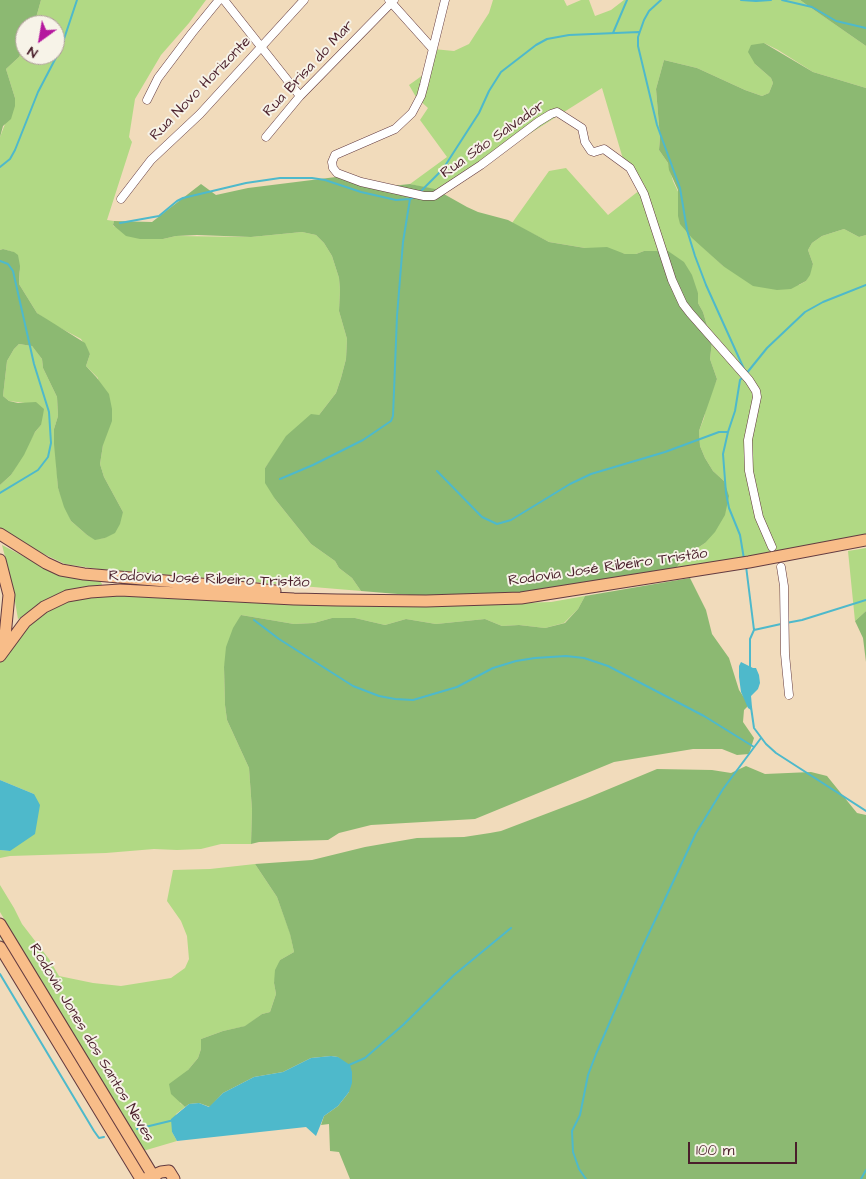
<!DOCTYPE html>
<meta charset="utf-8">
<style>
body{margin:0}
#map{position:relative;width:866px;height:1179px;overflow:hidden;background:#f1dbbb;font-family:"Architects Daughter",sans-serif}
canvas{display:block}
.north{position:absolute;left:15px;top:15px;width:50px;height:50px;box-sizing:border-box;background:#f7f3e8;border:1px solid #b29e9c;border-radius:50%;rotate:212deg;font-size:14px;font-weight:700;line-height:20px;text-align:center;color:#4a1f2b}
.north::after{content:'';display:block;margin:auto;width:18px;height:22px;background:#b5179e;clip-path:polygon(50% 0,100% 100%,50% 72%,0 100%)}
.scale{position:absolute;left:688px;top:1142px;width:109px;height:22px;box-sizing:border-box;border:2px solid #4a1f2b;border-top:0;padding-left:6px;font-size:15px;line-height:18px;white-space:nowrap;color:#4a1f2b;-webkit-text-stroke:4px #f7f3e8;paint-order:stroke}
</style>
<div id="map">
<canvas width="866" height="1179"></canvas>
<div class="north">N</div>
<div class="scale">100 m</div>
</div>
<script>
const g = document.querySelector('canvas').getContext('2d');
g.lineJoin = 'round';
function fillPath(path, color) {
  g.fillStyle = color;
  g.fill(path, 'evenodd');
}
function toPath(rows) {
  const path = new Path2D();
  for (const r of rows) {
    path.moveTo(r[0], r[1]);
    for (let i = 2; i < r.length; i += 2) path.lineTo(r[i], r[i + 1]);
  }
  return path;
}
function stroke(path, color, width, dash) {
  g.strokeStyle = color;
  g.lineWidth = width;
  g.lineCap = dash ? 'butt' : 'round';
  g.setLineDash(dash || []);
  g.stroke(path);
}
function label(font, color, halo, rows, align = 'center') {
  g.font = font + ' "Architects Daughter",sans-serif';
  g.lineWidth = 4;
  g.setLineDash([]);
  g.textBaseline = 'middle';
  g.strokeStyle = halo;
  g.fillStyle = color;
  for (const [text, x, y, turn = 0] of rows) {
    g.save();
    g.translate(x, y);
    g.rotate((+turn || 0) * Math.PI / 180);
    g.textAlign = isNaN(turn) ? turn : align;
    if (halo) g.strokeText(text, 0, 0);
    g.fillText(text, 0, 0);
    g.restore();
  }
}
fillPath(toPath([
 [41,0,206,0,189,23,161,55,135,99,129,137,132,142,107,220,114,221,113,226,163,239,176,236,251,237,302,232,316,235,324,243,332,256,339,278,340,290,339,311,347,339,346,359,341,378,336,393,319,415,276,453,265,468,275,499,311,544,335,561,339,568,352,578,361,591,98,569,65,564,35,550,0,529,0,485,11,475,35,432,41,425,25,403,9,401,3,396,7,361,14,349,19,344,32,346,36,351,42,359,43,368,57,397,58,416,54,429,58,488,71,521,87,535,95,539,105,538,123,512,104,477,100,464,103,445,98,378,86,366,90,354,81,339,51,323,37,313,19,284,20,272,13,252,3,249,0,250,0,137,15,98,6,69,19,57,25,45,25,55,55,55,55,25,34,25],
 [493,0,564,0,567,6,581,0,589,0,595,16,611,10,624,0,800,0,866,46,866,88,813,72,778,50,764,43,755,64,771,78,773,83,769,93,762,96,745,90,697,68,664,60,656,89,660,138,659,150,668,163,673,181,705,249,723,266,799,285,806,281,813,264,808,250,812,243,822,236,844,229,859,237,866,235,866,537,675,570,684,557,705,543,724,481,713,471,705,458,700,446,699,431,704,418,707,403,717,379,710,359,712,342,703,312,698,303,698,293,644,251,636,254,625,254,596,248,585,248,549,242,512,223,549,171,566,168,608,215,645,186,623,159,602,88,439,191,410,184,447,157,420,120,428,108,416,97,409,85,430,70,433,49,454,51,469,44,489,13],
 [2,545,55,573,73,578,100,581,102,584,100,588,38,606,18,619,12,584],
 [866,548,866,611,855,621,848,551],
 [98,595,198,597,306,605,409,607,551,602,585,596,578,609,564,623,545,628,519,625,502,626,485,619,436,624,406,619,385,625,355,618,332,618,314,623,294,624,241,615,224,667,225,705,227,720,249,768,252,810,251,844,221,844,201,849,177,850,154,849,106,853,10,856,0,858,0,850,10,851,34,794,0,780,0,662,15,638,28,623,59,603],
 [255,864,277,897,290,933,294,952,280,960,274,983,276,994,270,1012,262,1014,246,1026,223,1031,201,1039,201,1049,198,1058,188,1070,180,1103,185,1107,176,1114,172,1132,177,1141,143,1151,0,912,0,885,14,908,22,924,49,959,59,976,93,983,121,986,171,978,185,968,189,959,187,936,181,921,167,901,173,870,210,869],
 [0,930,149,1173,145,1176,0,937]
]), '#b1d984');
fillPath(toPath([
 [0,0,41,0,34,25,25,25,25,45,19,57,6,69,15,98,15,106,11,119,3,126,0,137],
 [800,0,866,0,866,46,807,5],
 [764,43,813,72,866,88,866,235,859,237,844,229,822,236,812,243,808,250,813,264,810,275,806,281,791,289,777,290,753,286,723,266,692,238,680,224,678,216,678,190,669,170,668,163,659,150,660,138,656,89,664,60,697,68,745,90,762,96,769,93,773,83,771,78,755,64,748,52,751,45],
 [336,177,391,186,410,184,435,189,467,207,478,212,508,220,549,242,585,248,607,247,625,254,636,254,644,251,668,251,684,262,692,275,698,293,698,303,703,312,712,342,710,359,717,379,699,431,700,446,705,458,713,471,724,481,729,496,725,515,715,532,705,543,684,557,675,570,550,591,445,596,410,595,361,591,352,578,339,568,335,561,311,544,275,499,265,483,265,468,286,436,311,414,319,415,336,393,341,378,346,359,347,339,339,311,340,290,339,278,332,256,324,243,316,235,302,232,251,237,197,235,176,236,163,239,140,239,126,236,113,225,114,221,152,222,201,184,216,195,248,188],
 [3,249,14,252,18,255,20,266,19,284,37,313,85,343,90,354,86,366,97,378,109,394,112,409,112,421,103,445,100,464,104,477,123,512,120,524,115,533,105,538,95,540,87,535,71,521,64,507,58,488,54,444,54,429,58,416,57,397,43,368,42,359,32,346,19,344,14,349,7,361,3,396,9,401,18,403,36,402,44,409,43,415,41,425,35,432,24,455,11,475,0,485,0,250],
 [690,578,706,610,712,634,729,658,739,690,749,705,744,710,743,722,754,738,749,754,737,755,722,749,693,749,614,762,475,819,371,825,339,833,328,840,259,842,251,844,252,810,249,768,227,720,225,705,224,667,226,647,233,628,241,615,294,624,314,623,332,618,355,618,385,625,406,619,436,624,485,619,502,626,519,625,545,628,565,623,578,609,585,596],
 [866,611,866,662,863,638,855,621],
 [746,766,765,774,811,772,827,776,857,813,866,815,866,1179,350,1179,339,1152,330,1151,329,1124,321,1125,324,1116,338,1106,349,1092,338,1057,331,1056,311,1058,283,1072,254,1077,223,1093,210,1107,199,1103,189,1104,185,1107,171,1094,169,1084,188,1070,198,1058,201,1049,201,1039,223,1031,245,1026,262,1014,270,1012,276,994,274,983,275,970,280,960,294,952,290,934,277,897,255,864,312,860,365,847,417,838,464,837,490,833,501,831,585,799,657,769,712,770,731,773]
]), '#8cb972');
fillPath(toPath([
 [741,662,753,668,756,668,759,675,760,683,758,689,751,696,752,707,751,710,748,708,741,692,739,677,739,666],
 [0,780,34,794,40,805,35,834,10,851,0,850],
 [331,1056,338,1057,350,1065,352,1072,352,1083,349,1092,338,1106,324,1116,316,1136,306,1127,177,1141,172,1132,171,1119,189,1104,199,1103,209,1107,223,1093,254,1077,283,1072,311,1058]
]), '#4eb9cb');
stroke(toPath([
 [661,0,649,11,644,20,638,37,638,46,657,125,680,188,687,230,695,256,706,285,744,369],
 [741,0,756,1,771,0],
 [782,0,812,7,836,21,866,28],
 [613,33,627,0],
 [0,167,10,159,15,150,38,92,61,48,77,0],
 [420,192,443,169,450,158,479,113,489,91,501,72,536,45,547,39,569,35,639,32],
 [120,223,159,216,177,201,183,198,246,183,280,178,312,178,325,180,361,192,396,200,410,199,414,197],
 [0,261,8,264,13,271,34,364,49,412,51,443,48,457,38,470,0,493],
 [746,374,767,348,805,312,823,302,866,285],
 [743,377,740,380,735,411,728,432,723,454,726,493,729,508,740,535,744,559],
 [437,471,482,517,497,524,511,520,570,484,591,474,665,452,719,432,728,432],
 [280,479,313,465,363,440,391,421,393,416,397,316,403,242,410,199],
 [746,566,754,630,750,639,750,668],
 [254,620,279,639,353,686,379,696,395,699,413,700,457,687,493,668,516,661,535,658,566,656,584,658,608,666,704,716,754,747],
 [786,623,802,620,866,600],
 [754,630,781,624],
 [751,707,754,728,766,744,776,753,866,811],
 [0,974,94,1131,99,1138,104,1137],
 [349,1065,365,1058,403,1025,454,975,511,928],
 [137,1129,174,1120],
 [586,1179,579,1169,573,1152,572,1131,580,1115,588,1075,596,1054,641,950,696,833,723,789,761,738],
 [861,1179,866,1170]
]), '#4eb9cb', 2);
const street = toPath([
 [224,0,300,96],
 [389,0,432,48],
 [445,0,424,85,421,96,412,113,395,129,335,155,332,162,333,168,337,173,361,182,424,196,434,196,481,165,538,122,551,114,557,112,582,128,585,142,591,151,594,152,604,149,630,168,644,194,672,280,683,304,690,313,749,380,756,391,757,397,748,440,749,471,759,517,772,547],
 [147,100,158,78,192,33,219,0],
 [266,137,300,96,394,0],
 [121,199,151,160,200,114,304,0],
 [781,567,784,586,785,654,789,695]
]);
const primary = toPath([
 [0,534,46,563,61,570,84,574,247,588,275,591],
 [0,560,9,595,5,636,1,647],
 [0,656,25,622,44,607,67,596,90,592,120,590,294,599,337,600,426,601,521,598,749,562,866,540],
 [0,924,155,1179],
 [0,947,141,1179],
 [147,1178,161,1172,169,1171,174,1179]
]);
stroke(street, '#633b41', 9);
stroke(primary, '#633b41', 13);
stroke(street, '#fff', 8);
stroke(primary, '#f8bd89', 11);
label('15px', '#4a1f2b', '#f7f3e8', [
 ["Rua Brisa do Mar",309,69,-47],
 ["Rua Novo Horizonte",201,89,-46],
 ["Rua São Salvador",493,140,-35],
 ["Rodovia José Ribeiro Tristão",608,568,-8],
 ["Rodovia José Ribeiro Tristão",209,580,2],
 ["Rodovia Jones dos Santos Neves",91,1043,59]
]);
</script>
